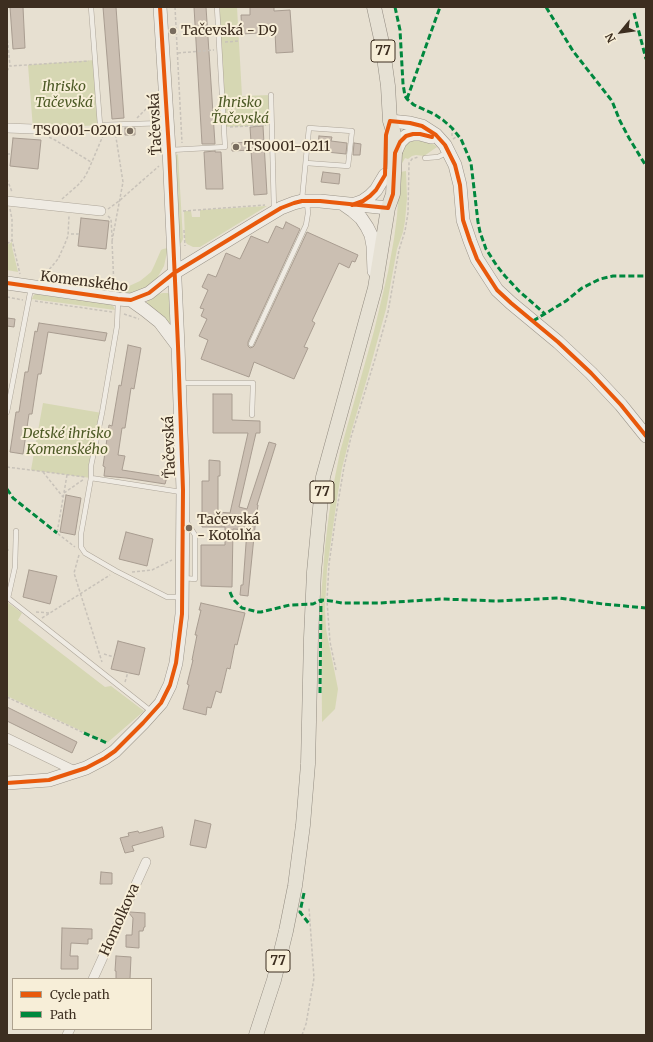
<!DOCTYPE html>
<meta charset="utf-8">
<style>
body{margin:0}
#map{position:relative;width:653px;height:1042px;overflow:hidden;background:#e7e0d1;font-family:Merriweather,serif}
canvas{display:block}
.frame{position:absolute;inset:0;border:8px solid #3d2e20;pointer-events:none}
.legend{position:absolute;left:12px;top:978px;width:140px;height:52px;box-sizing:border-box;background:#f7eed8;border:1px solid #ada18e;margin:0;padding:5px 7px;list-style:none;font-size:12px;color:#3d2e20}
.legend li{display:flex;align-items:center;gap:8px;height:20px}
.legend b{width:20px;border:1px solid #ada18e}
.north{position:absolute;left:601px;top:12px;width:40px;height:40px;-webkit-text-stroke:3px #f7eed8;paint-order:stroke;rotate:241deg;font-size:11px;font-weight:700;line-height:16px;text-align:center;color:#3d2e20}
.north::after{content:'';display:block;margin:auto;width:14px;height:18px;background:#3d2e20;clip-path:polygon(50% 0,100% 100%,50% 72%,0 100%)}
</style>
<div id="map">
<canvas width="653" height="1042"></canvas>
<div class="frame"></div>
<ul class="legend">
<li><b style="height:5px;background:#e8590c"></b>Cycle path</li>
<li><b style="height:5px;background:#00873e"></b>Path</li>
</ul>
<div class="north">N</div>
</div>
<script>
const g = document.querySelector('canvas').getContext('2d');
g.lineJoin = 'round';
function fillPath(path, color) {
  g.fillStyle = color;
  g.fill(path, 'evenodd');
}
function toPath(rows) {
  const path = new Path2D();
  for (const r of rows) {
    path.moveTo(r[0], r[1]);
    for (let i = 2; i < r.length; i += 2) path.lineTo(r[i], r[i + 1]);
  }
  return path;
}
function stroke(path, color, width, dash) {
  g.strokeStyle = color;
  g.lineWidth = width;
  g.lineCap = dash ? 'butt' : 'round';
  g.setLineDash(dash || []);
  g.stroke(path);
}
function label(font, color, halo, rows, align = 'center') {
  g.font = font + ' Merriweather,serif';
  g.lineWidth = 4;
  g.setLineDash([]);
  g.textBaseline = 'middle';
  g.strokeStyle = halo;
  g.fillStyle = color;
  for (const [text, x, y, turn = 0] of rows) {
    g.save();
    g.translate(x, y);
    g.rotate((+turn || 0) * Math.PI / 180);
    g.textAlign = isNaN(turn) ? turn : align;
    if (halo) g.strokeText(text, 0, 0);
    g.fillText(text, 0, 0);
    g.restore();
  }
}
fillPath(toPath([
 [217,7,237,7,242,96,271,95,272,125,224,127],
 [95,60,100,125,33,129,28,65],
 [411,139,429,141,437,147,424,156,416,155,412,156,408,159,405,158,400,167,401,149],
 [178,154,183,239,181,243,179,244,175,156],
 [406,171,407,198,405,221,403,232,397,249,386,309,368,375,352,429,342,468,337,499,327,569,325,608,326,629,338,689,335,709,322,722,321,598,325,547,329,514,334,482,340,452,374,331,388,272,394,239,397,216,400,172],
 [267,206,200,247,193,247,187,244,185,241,184,211,191,211,192,217,200,217,200,210],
 [12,242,12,247,18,272,7,270,7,245],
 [168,248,164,266,156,280,144,289,131,294,114,293,115,288,127,287,140,281,145,277,151,272,154,266,161,250,163,249],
 [41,278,112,288,112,293,41,282],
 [163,293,168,293,170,295,172,323,170,324,168,324,148,305,147,302,148,300,158,294],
 [35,294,111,304,114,307,115,310,32,299,33,296],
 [43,403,102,413,91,478,31,470],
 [7,602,22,613,18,620,105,687,111,686,144,711,107,743,7,696]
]), '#d6d7b3');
const building = toPath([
 [10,7,23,7,25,48,13,49,10,7],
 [103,7,116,7,124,118,112,119,103,7],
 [194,7,206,7,215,144,202,144,194,7],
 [250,7,274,7,274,11,290,10,293,52,276,53,275,32,242,34,241,15,250,15,250,7],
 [263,126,267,194,254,195,251,150,232,151,232,143,251,142,250,127,263,126],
 [125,128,135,128,135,135,125,135,125,128],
 [319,136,332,137,331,141,347,143,346,154,317,151,319,136],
 [13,138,41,140,38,169,10,166,13,138],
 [354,143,361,144,360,155,353,155,354,143],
 [215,151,215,152,221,152,223,189,206,189,204,152,215,151],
 [323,172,340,174,339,184,321,182,323,172],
 [81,218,109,221,106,249,78,246,81,218],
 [286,222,300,229,248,342,248,346,250,348,253,347,254,346,307,232,358,255,355,262,352,261,349,268,339,263,312,321,315,323,304,347,308,348,294,379,254,362,249,377,201,359,208,340,199,336,207,319,201,316,204,309,200,308,208,290,202,287,208,274,216,277,226,253,240,259,251,236,268,243,276,226,283,229,286,222],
 [7,318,15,319,14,327,7,326,7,318],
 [39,323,107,333,105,341,48,332,41,374,38,374,32,414,29,414,23,454,10,452,16,412,19,412,25,372,28,372,35,331,37,332,39,323],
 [128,345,141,348,134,389,131,388,125,428,122,428,118,455,125,456,122,470,167,477,165,484,126,478,104,476,105,467,103,466,109,425,112,426,119,385,121,386,128,345],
 [213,394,232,394,232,420,260,421,260,433,256,433,239,507,247,509,269,442,276,444,257,505,258,505,255,527,248,596,240,595,241,585,243,585,247,530,233,529,232,587,201,586,201,545,225,545,225,527,202,527,202,481,209,481,209,460,220,461,220,476,218,476,218,512,230,513,248,433,213,433,213,394],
 [66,495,81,498,75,535,60,532,66,495],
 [126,532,153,539,147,566,119,559,126,532],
 [29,570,57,576,50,604,23,597,29,570],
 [201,603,245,613,237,645,235,644,230,669,227,668,221,693,216,691,211,708,207,707,206,715,183,709,189,685,187,684,193,660,192,660,197,635,195,635,201,610,199,610,201,603],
 [118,641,145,648,139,675,111,669,118,641],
 [7,707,77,742,72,753,7,721,7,707],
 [195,820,211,824,206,848,190,845,195,820],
 [162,827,163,830,164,837,132,846,134,851,125,853,120,838,129,836,128,833,138,831,139,833,162,827],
 [101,872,112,873,112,884,100,884,101,872],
 [130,912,145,913,145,927,144,927,143,931,139,931,139,948,126,947,126,935,132,935,133,918,129,913,130,912],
 [62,928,92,929,92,939,88,939,88,944,71,943,70,956,78,956,78,969,61,969,62,928],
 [116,956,131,957,130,979,116,979,116,971,115,971,116,956]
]);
fillPath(building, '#cbbfb2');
stroke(building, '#a89c90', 1);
const lane = toPath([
 [91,7,100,125,165,123],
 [271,95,274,210],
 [170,150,225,147,217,7],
 [425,158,438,157,448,152],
 [302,199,309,128,352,131,348,166,306,163],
 [118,301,117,326,102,413,91,466,91,478,81,534,81,547,85,553,116,571,167,597,180,597],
 [251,344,306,225,308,213,307,202],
 [181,383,253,383,252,415],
 [7,412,31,288],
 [91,478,181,492],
 [16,531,15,567,8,598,152,712],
 [183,578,195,579,195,535,186,521]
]);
const street = toPath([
 [7,128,33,129],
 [7,201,101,211],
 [7,738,77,772],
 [93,979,146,862],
 [67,1035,70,1029]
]);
const secondary = toPath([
 [390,121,410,123,422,126,436,135,445,145,455,165,460,185,463,220,470,241,477,259,497,290,511,303,558,342,591,373,621,405,646,436],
 [395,153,400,142,406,136,413,134,420,134,431,137],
 [343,204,353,211,361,218,367,227,371,235,373,246,374,271],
 [352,205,363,201,370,196,376,190,385,175],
 [7,283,118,299,131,300,149,293,174,273,256,223,281,208,294,203,302,201,320,201,388,208],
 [131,300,145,310,160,322,178,346],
 [7,783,49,780,86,768,105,758,115,751,143,723,161,703,170,685,176,663,182,614,183,490,178,346,169,150,160,7]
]);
const primary = toPath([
 [256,1035,274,980,286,931,295,886,303,825,308,764,311,638,314,572,323,477,375,288,388,208,393,194,395,153,394,134,390,121,388,86,382,43,374,7]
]);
stroke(lane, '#ada599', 5.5);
stroke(street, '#ada599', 10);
stroke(secondary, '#9c958a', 14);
stroke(primary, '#928b80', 15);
stroke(toPath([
 [175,7,182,143],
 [7,35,10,66,89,61],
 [225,42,239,41],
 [178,53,214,50],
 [7,71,10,66],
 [137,118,156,99],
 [230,127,266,125],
 [40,133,55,140,91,162],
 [452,136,452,128],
 [453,139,458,136],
 [7,154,11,154],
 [7,179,12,192],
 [62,199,78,185,84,178,88,171,105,131],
 [10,209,12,219,12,240,20,274],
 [108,209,119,201,159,166],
 [183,211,265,205],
 [108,216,111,219,112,237],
 [184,230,185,246],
 [71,234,79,234],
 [112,241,123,182,115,131],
 [112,241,114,287],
 [7,244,12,240],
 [43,277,58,259,64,246,68,236,69,216],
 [7,297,23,300],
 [35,301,112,312],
 [124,314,139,319],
 [7,467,85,477],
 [43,472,63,497],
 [67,475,57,533,75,547],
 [64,493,84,479],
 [7,544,8,551],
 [79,555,74,573,102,662],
 [132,572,152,570,172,560],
 [36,612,50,613],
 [42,618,110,575],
 [104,654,114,657],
 [336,670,330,642,327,601,329,564,336,515,344,467,351,437,375,359,388,312,399,250,405,231,408,213,409,163,412,159,418,157],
 [125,682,128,672],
 [7,697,84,733],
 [302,1035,306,1024,314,978,309,908]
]), '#c8c2b9', 1.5, [3, 2]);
stroke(lane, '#efebe3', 4.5);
stroke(street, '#efebe3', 9);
stroke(secondary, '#efebe3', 13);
stroke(primary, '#e6e1d4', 14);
stroke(toPath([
 [395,7,400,30,403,84,405,96,407,99,414,105,434,114,443,120,452,128,461,139,467,153,471,163,478,222,480,232,486,249,497,266,505,276,519,291,545,314],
 [546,7,573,51,612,101,620,121,629,138,646,166],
 [634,13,646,59],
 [407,99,440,7],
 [533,321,566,301,582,288,600,279,613,276,646,276],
 [7,489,13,498,57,533],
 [230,592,233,599,242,608,258,612,261,612,290,605,313,604,321,600],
 [320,693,321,600,331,601,342,603,380,603,442,599,497,601,559,598,603,604,646,608],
 [84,733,107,743],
 [304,893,300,912,310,925]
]), '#00873e', 3, [6, 3]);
stroke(toPath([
 [352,205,363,201,370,196,376,190,385,175,386,135,390,121,410,123,422,126,436,135,445,145,455,165,460,185,463,220,470,241,477,259,497,290,511,303,558,342,591,373,621,405,646,436],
 [7,283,118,299,131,300,149,293,174,273,256,223,281,208,294,203,302,201,320,201,388,208,393,194,395,153,400,142,406,136,413,134,420,134,432,137],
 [7,783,49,780,86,768,105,758,115,751,143,723,161,703,170,685,176,663,182,614,183,490,178,346,169,150,160,7]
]), '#e8590c', 4);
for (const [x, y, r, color] of [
 [173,31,4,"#786c5e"],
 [130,131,4,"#786c5e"],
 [236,147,4,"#786c5e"],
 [189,528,4,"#786c5e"]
]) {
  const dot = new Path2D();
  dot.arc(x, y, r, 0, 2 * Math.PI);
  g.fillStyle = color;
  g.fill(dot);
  stroke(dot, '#f7eed8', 1.5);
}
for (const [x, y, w] of [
 [383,51,24],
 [322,492,24],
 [278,961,24]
]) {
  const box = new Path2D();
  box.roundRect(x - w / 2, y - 11, w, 22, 3);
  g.fillStyle = '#f7eed8';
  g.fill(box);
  stroke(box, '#3d2e20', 1);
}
label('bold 13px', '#3d2e20', null, [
 ["77",383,51],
 ["77",322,492],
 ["77",278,961]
]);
label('14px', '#3d2e20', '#f7eed8', [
 ["Tačevská - D9",181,31],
 ["TS0001-0201",122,131,"right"],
 ["TS0001-0211",244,147],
 ["Tačevská",197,520],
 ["- Kotolňa",197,536]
], 'left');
label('italic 14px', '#4d5a26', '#f7eed8', [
 ["Ihrisko",64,87],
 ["Tačevská",64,103],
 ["Ihrisko",240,103],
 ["Ťačevská",240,119],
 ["Detské ihrisko",67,434],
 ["Komenského",67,450]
]);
label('14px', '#3d2e20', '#f7eed8', [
 ["Ťačevská",156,124,-93],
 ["Komenského",84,282,7],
 ["Ťačevská",170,447,-92],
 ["Homolkova",120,920,-66]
]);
</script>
